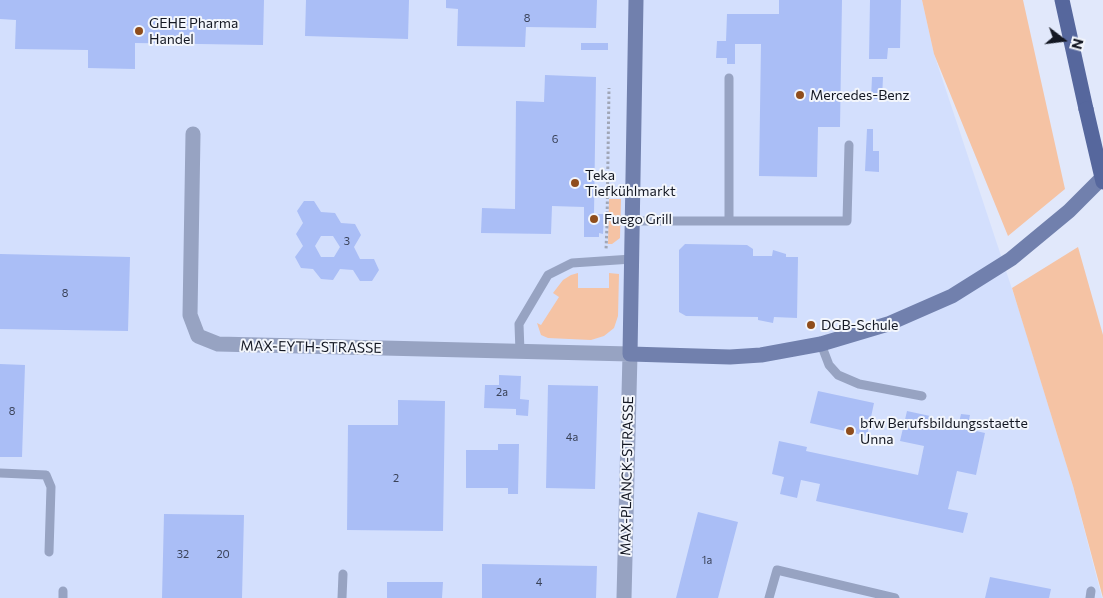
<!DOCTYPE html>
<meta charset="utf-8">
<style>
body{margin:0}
#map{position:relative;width:1103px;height:598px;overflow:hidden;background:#e1e8fb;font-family:Commissioner,sans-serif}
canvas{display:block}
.north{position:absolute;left:1038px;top:15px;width:50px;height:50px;-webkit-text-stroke:4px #f3f6fc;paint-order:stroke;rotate:105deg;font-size:14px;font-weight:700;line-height:20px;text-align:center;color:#141823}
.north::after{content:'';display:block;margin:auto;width:18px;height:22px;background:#141823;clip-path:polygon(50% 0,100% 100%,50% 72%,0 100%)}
</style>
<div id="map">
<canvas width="1103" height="598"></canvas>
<div class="north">N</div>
</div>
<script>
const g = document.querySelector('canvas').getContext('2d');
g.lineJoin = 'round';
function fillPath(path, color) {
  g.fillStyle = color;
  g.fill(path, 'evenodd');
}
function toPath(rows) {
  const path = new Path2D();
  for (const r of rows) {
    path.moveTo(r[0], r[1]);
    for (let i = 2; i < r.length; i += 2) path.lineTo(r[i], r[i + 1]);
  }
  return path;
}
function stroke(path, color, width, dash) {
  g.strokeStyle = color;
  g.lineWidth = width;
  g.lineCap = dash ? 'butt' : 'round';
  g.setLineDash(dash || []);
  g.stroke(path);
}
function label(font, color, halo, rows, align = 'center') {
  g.font = font + ' Commissioner,sans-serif';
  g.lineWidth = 4;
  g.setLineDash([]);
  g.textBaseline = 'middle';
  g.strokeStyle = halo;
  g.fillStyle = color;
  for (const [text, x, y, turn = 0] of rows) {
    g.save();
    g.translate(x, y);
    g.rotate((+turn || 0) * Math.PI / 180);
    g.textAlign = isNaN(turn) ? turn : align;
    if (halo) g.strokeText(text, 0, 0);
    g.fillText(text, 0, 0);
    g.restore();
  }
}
fillPath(toPath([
 [0,0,922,0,934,54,1020,313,1073,486,1102,598,0,598]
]), '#d3dffd');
fillPath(toPath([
 [922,0,1023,0,1065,189,1008,236,934,54],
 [609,199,621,199,620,238,612,244,608,244],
 [1078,247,1103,335,1103,598,1073,486,1012,288],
 [578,273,578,288,609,288,609,273,619,274,618,316,614,328,604,336,591,340,548,338,541,335,537,323,541,325,559,297,553,293,563,280,571,275]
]), '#f5c3a4');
fillPath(toPath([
 [0,0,264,0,263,45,135,43,135,69,88,68,88,50,15,49,16,20,0,19],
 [306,0,409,0,408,39,305,36],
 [446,0,597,0,596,28,526,27,525,47,457,46,458,9,446,8],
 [779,0,842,0,840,127,818,127,817,177,759,176,761,44,735,44,735,64,727,64,727,58,716,58,717,41,726,41,727,14,779,14],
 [870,0,901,0,900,48,888,48,887,59,869,59],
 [581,43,608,43,608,50,581,50],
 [545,75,596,77,594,214,604,214,603,234,599,233,599,237,584,237,584,207,552,206,551,234,481,233,482,208,515,209,516,101,544,102],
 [872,77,883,77,882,99,871,99],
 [867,129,873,129,873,151,879,151,879,172,865,171],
 [304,201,314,201,321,212,335,213,341,223,355,224,361,235,354,247,360,259,374,259,379,270,372,281,360,281,353,270,340,269,333,280,321,279,313,269,301,268,295,257,303,246,296,234,303,223,297,211],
 [321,236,333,236,340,247,334,257,321,257,315,246],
 [685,244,747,245,753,249,753,256,772,256,773,250,786,254,786,257,798,257,797,318,774,317,773,323,758,320,758,317,686,316,679,312,679,250],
 [0,254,130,257,128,331,0,329],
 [0,364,25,365,22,457,0,457],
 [499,375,521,376,520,399,529,400,528,416,516,415,516,409,484,408,485,385,499,385],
 [548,385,598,386,595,489,546,488],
 [818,391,874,403,867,436,810,423],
 [398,400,445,401,443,531,347,530,348,425,398,425],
 [907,411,930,416,929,421,958,427,961,414,970,415,967,429,985,433,976,475,957,471,948,509,968,513,963,533,816,501,820,484,801,480,797,498,780,494,784,477,772,474,779,441,807,447,806,451,918,475,924,446,900,441],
 [498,444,519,444,518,494,508,494,508,488,466,488,466,450,498,450],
 [698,512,738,522,718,598,676,598],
 [164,514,244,515,242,598,162,598],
 [482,564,597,566,596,598,482,598],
 [990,577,1051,589,1049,598,985,598],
 [387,582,443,582,442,598,387,598]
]), '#aabef6');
stroke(toPath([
 [594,176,607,176],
 [604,223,607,224,606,250],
 [607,224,609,88]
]), '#a0a6b6', 3, [2.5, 2.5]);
stroke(toPath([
 [632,221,847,221,849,145],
 [729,221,729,78],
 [821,344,829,365,838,375,859,384,922,396],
 [520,352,519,324,548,275,572,263,632,259],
 [0,473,46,475,51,487,49,552],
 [63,598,63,591],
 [342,598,343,574],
 [769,598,777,570,895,598],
 [1090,598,1091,591]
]), '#97a3c2', 9);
stroke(toPath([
 [193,134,190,315,198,336,218,344,630,354,624,598]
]), '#97a3c2', 15);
stroke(toPath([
 [636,0,630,354,730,357,761,355,821,344,888,324,952,296,1011,259,1069,211,1103,177]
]), '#7180ad', 15);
stroke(toPath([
 [1062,0,1086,109]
]), '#56679d', 15);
stroke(toPath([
 [1086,109,1103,182]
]), '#56679d', 15);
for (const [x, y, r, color] of [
 [139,31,5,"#8f4d1c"],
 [800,95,5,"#8f4d1c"],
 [575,183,5,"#8f4d1c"],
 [594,219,5,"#8f4d1c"],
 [811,325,5,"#8f4d1c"],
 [850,431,5,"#8f4d1c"]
]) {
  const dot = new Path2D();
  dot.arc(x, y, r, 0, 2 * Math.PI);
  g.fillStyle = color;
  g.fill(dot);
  stroke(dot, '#f3f6fc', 2);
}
label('11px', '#3a4258', null, [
 ["8",527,18],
 ["6",555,139],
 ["3",347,241],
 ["8",65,293],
 ["2a",502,392],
 ["8",12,411],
 ["4a",572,437],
 ["2",396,478],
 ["32",183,554],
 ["20",223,554],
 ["1a",707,560],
 ["4",539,582]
]);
label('14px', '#141823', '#f3f6fc', [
 ["GEHE Pharma",149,23],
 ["Handel",149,39],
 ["Mercedes-Benz",810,95],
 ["Teka",585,175],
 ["Tiefkühlmarkt",585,191],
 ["Fuego Grill",604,219],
 ["DGB-Schule",821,325],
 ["bfw Berufsbildungsstaette",860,423],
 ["Unna",860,439]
], 'left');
label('14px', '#141823', '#f3f6fc', [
 ["MAX-EYTH-STRASSE",311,347,1],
 ["MAX-PLANCK-STRASSE",627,476,-89]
]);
</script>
